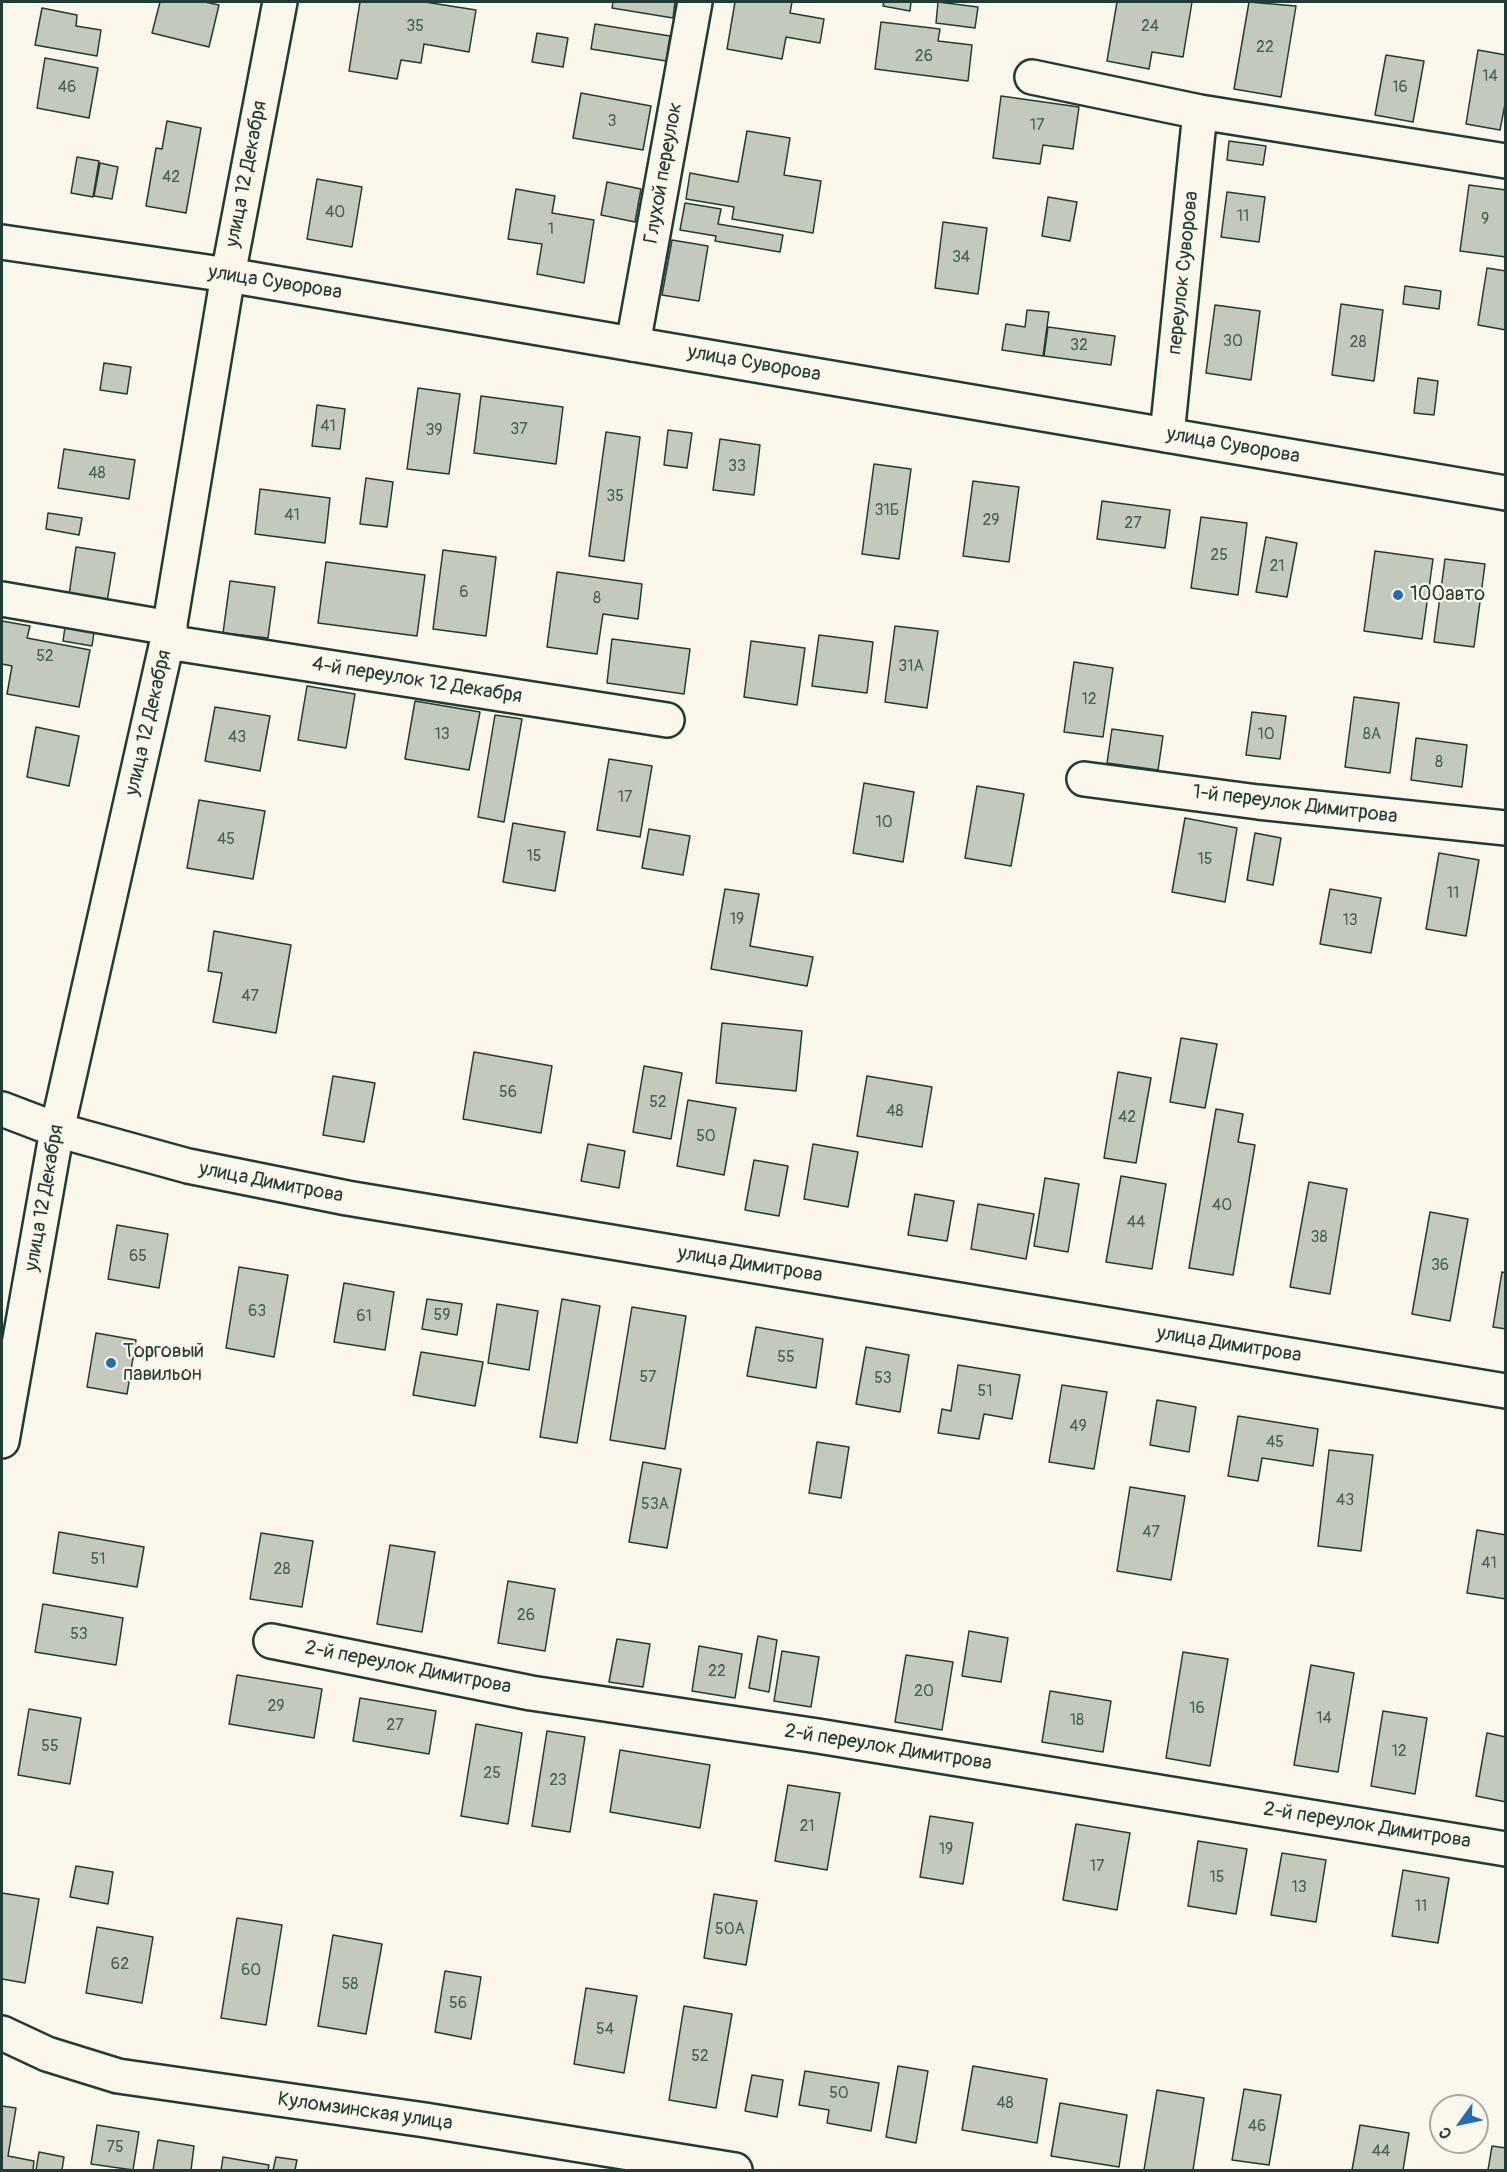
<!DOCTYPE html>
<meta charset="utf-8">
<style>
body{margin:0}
#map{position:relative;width:1507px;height:2172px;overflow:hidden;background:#fbf7ec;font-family:Pangolin,sans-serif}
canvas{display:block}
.frame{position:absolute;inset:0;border:3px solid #1f3d34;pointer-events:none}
.north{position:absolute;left:1429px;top:2094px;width:60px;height:60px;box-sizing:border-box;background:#fbf7ec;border:2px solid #a3ada2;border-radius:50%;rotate:237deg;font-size:16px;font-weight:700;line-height:24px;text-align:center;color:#1f3d34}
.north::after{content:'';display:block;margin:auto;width:21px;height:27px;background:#1f6fb2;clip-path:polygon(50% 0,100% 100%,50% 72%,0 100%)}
</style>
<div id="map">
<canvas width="1507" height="2172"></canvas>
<div class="frame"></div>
<div class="north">С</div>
</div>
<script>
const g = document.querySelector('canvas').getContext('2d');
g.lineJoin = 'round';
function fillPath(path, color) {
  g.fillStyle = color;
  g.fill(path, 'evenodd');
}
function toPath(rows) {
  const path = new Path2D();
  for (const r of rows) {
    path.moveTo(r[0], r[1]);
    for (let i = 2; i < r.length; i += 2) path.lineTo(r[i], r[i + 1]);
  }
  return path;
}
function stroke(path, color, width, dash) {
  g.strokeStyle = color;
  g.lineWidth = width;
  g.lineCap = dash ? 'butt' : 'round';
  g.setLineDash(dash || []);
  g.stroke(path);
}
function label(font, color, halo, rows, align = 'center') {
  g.font = font + ' Pangolin,sans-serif';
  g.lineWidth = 4.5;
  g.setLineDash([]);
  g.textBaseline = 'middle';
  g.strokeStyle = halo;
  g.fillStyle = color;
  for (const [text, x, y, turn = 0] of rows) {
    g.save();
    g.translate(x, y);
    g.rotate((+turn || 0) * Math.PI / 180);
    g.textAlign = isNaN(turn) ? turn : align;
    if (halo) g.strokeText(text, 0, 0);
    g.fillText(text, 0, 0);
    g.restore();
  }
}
const building = toPath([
 [160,2,205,2,219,5,209,47,152,33,160,2],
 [360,2,425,2,476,10,469,52,424,44,421,63,401,60,397,79,349,71,360,2],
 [613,2,675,2,673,18,612,8,613,2],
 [735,2,792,2,790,13,824,19,820,43,786,37,782,59,727,49,735,2],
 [884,2,911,2,910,11,883,6,884,2],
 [938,2,978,7,975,28,936,23,938,2],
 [1117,2,1192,2,1183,57,1152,52,1149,69,1107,61,1117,2],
 [1249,2,1296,6,1281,97,1234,89,1249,2],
 [42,8,77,15,76,26,101,30,97,56,35,45,42,8],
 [881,22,940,29,938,41,972,45,968,81,875,69,881,22],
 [595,24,670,36,666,61,591,49,595,24],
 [537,33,568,38,563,67,532,62,537,33],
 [1478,50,1506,55,1506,99,1500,130,1466,124,1478,50],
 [1386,55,1424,61,1413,122,1375,115,1386,55],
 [45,58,98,68,89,118,37,108,45,58],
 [581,93,651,106,643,150,573,138,581,93],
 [1001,96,1079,107,1073,149,1043,145,1040,164,993,158,1001,96],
 [167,121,201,128,186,213,146,206,156,148,162,149,167,121],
 [747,131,790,138,784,175,821,181,813,233,732,219,734,207,686,199,690,173,738,182,747,131],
 [1229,141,1266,146,1263,165,1227,160,1229,141],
 [77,157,99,161,93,197,71,193,77,157],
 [100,163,118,167,112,199,94,196,100,163],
 [317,179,362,187,352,247,307,239,317,179],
 [607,182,641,189,635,222,601,215,607,182],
 [1469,185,1506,190,1506,257,1460,251,1469,185],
 [516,189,555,196,552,213,594,220,584,283,537,274,542,244,508,239,516,189],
 [1227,192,1265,197,1259,242,1221,237,1227,192],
 [1048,197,1077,202,1070,241,1042,236,1048,197],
 [685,203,721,209,718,224,783,235,780,252,715,241,716,236,680,230,685,203],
 [943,222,987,228,978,294,935,288,943,222],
 [672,240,708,246,699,301,662,295,672,240],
 [1487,268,1506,271,1506,330,1478,325,1487,268],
 [1405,286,1441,291,1439,309,1403,304,1405,286],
 [1341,304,1383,310,1374,381,1332,375,1341,304],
 [1215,305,1260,311,1251,380,1206,373,1215,305],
 [1027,310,1049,312,1043,356,1002,350,1006,324,1025,327,1027,310],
 [1048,327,1115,336,1111,365,1044,356,1048,327],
 [104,363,131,367,127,394,100,390,104,363],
 [1418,378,1438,381,1434,415,1414,413,1418,378],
 [418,388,460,394,449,474,407,469,418,388],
 [481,396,563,407,556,464,474,453,481,396],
 [317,405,345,409,340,449,312,446,317,405],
 [668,430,692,433,687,468,664,465,668,430],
 [606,432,640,437,624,561,589,556,606,432],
 [720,439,760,445,754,495,713,490,720,439],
 [64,449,135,460,129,499,58,488,64,449],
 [874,464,911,469,899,559,862,554,874,464],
 [366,478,393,482,387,527,360,524,366,478],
 [973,481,1019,487,1009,562,963,556,973,481],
 [260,489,330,498,325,543,255,534,260,489],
 [1102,501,1170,510,1165,548,1097,539,1102,501],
 [48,513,82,518,79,535,46,529,48,513],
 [1201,517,1247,523,1238,595,1191,588,1201,517],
 [1266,537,1297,543,1287,597,1256,592,1266,537],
 [76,547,115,553,106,608,68,602,76,547],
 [443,550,496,557,486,636,433,629,443,550],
 [1375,551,1433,559,1422,639,1364,631,1375,551],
 [1445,559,1485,564,1474,647,1434,642,1445,559],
 [326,562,425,575,417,636,318,623,326,562],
 [557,572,642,584,638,619,603,614,597,654,547,647,557,572],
 [230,581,275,587,268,638,223,633,230,581],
 [66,620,95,625,92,646,63,641,66,620],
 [2,621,30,626,27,638,90,650,79,707,7,694,12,666,2,664,2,621],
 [895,626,938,631,927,708,885,702,895,626],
 [819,635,873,642,867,693,812,686,819,635],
 [612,639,690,649,684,694,607,683,612,639],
 [751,641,805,648,797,705,744,697,751,641],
 [1074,662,1113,668,1103,737,1064,732,1074,662],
 [307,686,355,694,346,748,298,740,307,686],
 [1354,697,1399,703,1390,773,1345,767,1354,697],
 [415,701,480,712,469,770,405,759,415,701],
 [215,707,270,716,260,771,205,761,215,707],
 [1252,712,1286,716,1280,759,1246,755,1252,712],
 [495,715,522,719,504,822,478,817,495,715],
 [36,727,79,736,69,786,27,777,36,727],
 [1112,729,1163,736,1158,770,1107,763,1112,729],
 [1416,738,1467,745,1462,787,1411,780,1416,738],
 [609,759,652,766,640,837,597,830,609,759],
 [864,783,914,792,903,862,853,853,864,783],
 [977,786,1024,794,1011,866,965,858,977,786],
 [199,800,265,811,253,879,187,868,199,800],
 [1185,818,1237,828,1225,902,1172,892,1185,818],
 [513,823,565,832,555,891,503,882,513,823],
 [649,829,690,836,683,875,642,868,649,829],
 [1255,833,1281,838,1273,885,1247,880,1255,833],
 [1439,853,1479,860,1466,936,1426,929,1439,853],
 [725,889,759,894,750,946,813,957,807,986,711,969,725,889],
 [1330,889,1381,898,1371,953,1320,944,1330,889],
 [214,931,291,945,276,1033,213,1022,222,973,208,971,214,931],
 [722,1023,802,1031,796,1091,716,1083,722,1023],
 [1181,1038,1217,1044,1205,1108,1170,1102,1181,1038],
 [474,1052,552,1066,541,1133,463,1119,474,1052],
 [644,1066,682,1073,671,1139,633,1132,644,1066],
 [1118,1072,1151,1078,1136,1163,1104,1158,1118,1072],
 [333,1076,375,1083,364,1142,323,1135,333,1076],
 [867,1076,932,1087,922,1147,857,1136,867,1076],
 [688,1100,736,1108,724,1175,677,1166,688,1100],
 [1216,1109,1243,1114,1238,1142,1255,1145,1233,1275,1189,1268,1216,1109],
 [588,1144,625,1151,619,1188,581,1181,588,1144],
 [813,1144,858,1152,848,1207,804,1199,813,1144],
 [754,1160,788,1166,779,1216,745,1210,754,1160],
 [1121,1176,1166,1184,1152,1269,1106,1262,1121,1176],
 [1045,1178,1079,1184,1068,1252,1034,1246,1045,1178],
 [1309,1182,1347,1189,1330,1294,1290,1287,1309,1182],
 [915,1194,954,1201,947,1241,908,1235,915,1194],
 [978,1204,1034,1214,1026,1259,971,1249,978,1204],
 [1430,1212,1468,1219,1450,1321,1412,1314,1430,1212],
 [117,1225,168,1234,159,1288,108,1279,117,1225],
 [239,1267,288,1275,274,1357,226,1348,239,1267],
 [1502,1272,1506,1273,1506,1329,1493,1327,1502,1272],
 [344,1283,394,1292,385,1350,334,1342,344,1283],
 [427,1299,462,1304,457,1335,422,1329,427,1299],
 [562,1299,600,1306,577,1443,540,1437,562,1299],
 [497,1304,538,1311,529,1370,488,1363,497,1304],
 [632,1307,686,1316,665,1449,610,1440,632,1307],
 [756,1327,823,1339,816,1388,747,1376,756,1327],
 [96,1333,136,1340,127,1394,87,1387,96,1333],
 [866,1347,909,1355,900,1412,856,1404,866,1347],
 [421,1352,483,1362,475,1406,413,1395,421,1352],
 [958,1365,1020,1375,1012,1419,984,1414,979,1439,938,1433,942,1409,951,1411,958,1365],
 [1062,1385,1107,1392,1094,1469,1049,1462,1062,1385],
 [1157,1400,1196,1407,1189,1452,1150,1445,1157,1400],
 [1238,1416,1318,1429,1313,1466,1262,1458,1258,1481,1228,1476,1238,1416],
 [817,1442,849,1447,841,1498,809,1493,817,1442],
 [1329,1450,1373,1455,1361,1551,1318,1546,1329,1450],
 [643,1462,681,1469,667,1548,629,1542,643,1462],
 [1130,1487,1185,1496,1171,1580,1117,1571,1130,1487],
 [1477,1530,1506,1535,1506,1599,1467,1593,1477,1530],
 [59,1532,144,1547,137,1587,53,1573,59,1532],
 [261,1533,313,1541,302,1607,250,1599,261,1533],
 [390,1545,435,1552,422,1632,377,1624,390,1545],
 [508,1581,555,1589,545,1651,498,1643,508,1581],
 [43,1604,123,1618,116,1665,35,1652,43,1604],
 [969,1631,1008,1638,1001,1682,962,1676,969,1631],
 [758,1636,777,1640,769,1692,749,1688,758,1636],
 [617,1639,650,1644,643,1687,609,1682,617,1639],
 [699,1646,742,1654,735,1698,692,1691,699,1646],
 [782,1651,819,1657,811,1707,774,1701,782,1651],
 [1183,1652,1228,1659,1210,1766,1166,1758,1183,1652],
 [906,1655,953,1662,942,1730,895,1722,906,1655],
 [1311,1665,1354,1673,1338,1772,1294,1765,1311,1665],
 [237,1675,322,1689,314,1738,229,1724,237,1675],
 [1050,1691,1111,1701,1103,1752,1042,1742,1050,1691],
 [360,1698,436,1711,429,1754,353,1741,360,1698],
 [29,1709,81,1718,70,1784,18,1775,29,1709],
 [1383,1711,1427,1718,1415,1794,1371,1786,1383,1711],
 [476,1724,522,1733,508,1824,461,1816,476,1724],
 [547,1731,585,1737,570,1832,532,1826,547,1731],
 [1487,1733,1506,1737,1506,1802,1476,1796,1487,1733],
 [620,1750,710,1765,700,1828,610,1812,620,1750],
 [788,1785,840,1793,827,1870,775,1861,788,1785],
 [930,1816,973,1823,963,1884,920,1877,930,1816],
 [1076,1824,1130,1833,1117,1910,1063,1900,1076,1824],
 [1198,1841,1247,1849,1236,1914,1188,1906,1198,1841],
 [1282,1853,1326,1860,1316,1922,1271,1915,1282,1853],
 [76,1866,113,1872,108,1904,70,1897,76,1866],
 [1403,1870,1449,1878,1438,1943,1392,1936,1403,1870],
 [2,1893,39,1899,25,1983,2,1979,2,1893],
 [714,1894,757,1901,746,1965,704,1958,714,1894],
 [237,1918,282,1925,266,2025,221,2018,237,1918],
 [97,1927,153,1937,142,2003,86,1993,97,1927],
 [333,1935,382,1944,366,2034,318,2026,333,1935],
 [445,1971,481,1977,471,2039,435,2032,445,1971],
 [586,1988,637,1996,624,2073,574,2064,586,1988],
 [684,2006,732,2014,716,2108,669,2100,684,2006],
 [898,2066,928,2071,916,2143,886,2137,898,2066],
 [973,2066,1047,2079,1037,2143,962,2130,973,2066],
 [805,2071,879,2083,871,2131,827,2123,829,2110,799,2105,805,2071],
 [752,2075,783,2080,777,2117,745,2111,752,2075],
 [1244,2089,1281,2095,1269,2165,1232,2160,1244,2089],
 [1157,2090,1204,2098,1193,2170,1144,2170,1157,2090],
 [1060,2103,1127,2115,1119,2167,1051,2156,1060,2103],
 [2,2106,16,2108,8,2156,34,2161,33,2170,2,2170,2,2106],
 [97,2125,139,2132,133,2170,91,2164,97,2125],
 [1360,2125,1409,2133,1403,2170,1352,2170,1360,2125],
 [158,2140,194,2146,191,2170,153,2170,158,2140],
 [1492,2146,1506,2148,1506,2170,1488,2170,1492,2146],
 [39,2152,64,2157,62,2170,36,2170,39,2152],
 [223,2157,269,2165,268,2170,221,2170,223,2157],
 [276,2157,297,2160,295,2170,273,2170,276,2157]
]);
fillPath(building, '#c4c9be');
stroke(building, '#1f3d34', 1.5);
const minor = toPath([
 [1032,77,1200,112,1506,161],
 [228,275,280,2],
 [633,344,695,2],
 [1167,435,1200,112],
 [2,599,170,628],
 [167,642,667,720],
 [1084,779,1258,802,1506,828],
 [271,1641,531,1693,818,1736,1506,1849],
 [2,2033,47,2054,118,2076,425,2120,735,2170]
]);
const secondary = toPath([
 [2,1109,57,1130,188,1166,347,1198,1506,1391],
 [2,1441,57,1130,167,642,228,275]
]);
const primary = toPath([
 [2,242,228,275,1506,493]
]);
stroke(minor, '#1f3d34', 38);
stroke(secondary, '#1f3d34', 38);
stroke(primary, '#1f3d34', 38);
stroke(minor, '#fbf7ec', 33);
stroke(secondary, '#fbf7ec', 33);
stroke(primary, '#fbf7ec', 33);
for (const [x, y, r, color] of [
 [1398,595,6,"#1f6fb2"],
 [111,1363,6,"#1f6fb2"]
]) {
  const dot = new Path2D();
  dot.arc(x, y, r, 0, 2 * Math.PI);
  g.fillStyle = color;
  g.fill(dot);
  stroke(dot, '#fbf7ec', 2);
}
label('16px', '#486056', null, [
 ["35",415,27],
 ["24",1150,27],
 ["22",1265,48],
 ["26",924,57],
 ["14",1490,77],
 ["46",67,88],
 ["16",1400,88],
 ["3",612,122],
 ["17",1037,126],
 ["42",171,178],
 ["40",335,213],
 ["11",1243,217],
 ["9",1485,220],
 ["1",551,230],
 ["34",961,258],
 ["30",1233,342],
 ["28",1358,343],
 ["32",1079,346],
 ["41",328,427],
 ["37",519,430],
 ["39",434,431],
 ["33",737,467],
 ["48",97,474],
 ["35",615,497],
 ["31Б",887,511],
 ["41",292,516],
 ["29",991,521],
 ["27",1133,524],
 ["25",1219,556],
 ["21",1277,567],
 ["6",464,593],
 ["8",597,599],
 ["52",45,657],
 ["31А",911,667],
 ["12",1089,700],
 ["13",442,735],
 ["10",1266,735],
 ["8А",1372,735],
 ["43",237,738],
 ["8",1439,763],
 ["17",625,798],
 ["10",884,823],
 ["45",226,840],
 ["15",534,857],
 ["15",1205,860],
 ["11",1453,894],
 ["19",737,920],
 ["13",1350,921],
 ["47",250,997],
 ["56",508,1093],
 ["52",658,1103],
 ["48",895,1112],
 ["42",1127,1118],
 ["50",706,1137],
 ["40",1222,1206],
 ["44",1136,1223],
 ["38",1319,1238],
 ["65",138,1257],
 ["36",1440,1266],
 ["63",257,1312],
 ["59",442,1316],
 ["61",364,1317],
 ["55",786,1358],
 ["57",648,1378],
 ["53",883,1379],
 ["51",985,1392],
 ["49",1078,1427],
 ["45",1275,1443],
 ["43",1345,1501],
 ["53А",655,1505],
 ["47",1151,1533],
 ["51",98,1560],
 ["41",1489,1564],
 ["28",282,1570],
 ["26",526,1616],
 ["53",79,1635],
 ["22",717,1672],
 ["20",924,1692],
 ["29",276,1707],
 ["16",1197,1709],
 ["14",1324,1719],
 ["18",1077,1721],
 ["27",395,1726],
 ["55",50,1747],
 ["12",1399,1752],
 ["25",492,1774],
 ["23",558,1781],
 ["21",807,1827],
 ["19",946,1850],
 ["17",1097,1867],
 ["15",1217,1878],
 ["13",1299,1888],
 ["11",1421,1907],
 ["50А",730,1930],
 ["62",120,1965],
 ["60",251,1971],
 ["58",350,1985],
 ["56",458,2004],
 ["54",605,2030],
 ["52",700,2057],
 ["50",839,2094],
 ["48",1005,2104],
 ["46",1257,2127],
 ["75",115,2148],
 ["44",1381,2152]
]);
label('20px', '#1f3d34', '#fbf7ec', [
 ["Глухой переулок",664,173,-80],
 ["улица 12 Декабря",247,174,-79],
 ["переулок Суворова",1184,273,-84],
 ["улица Суворова",275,283,9],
 ["улица Суворова",754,364,10],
 ["улица Суворова",1233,446,10],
 ["4-й переулок 12 Декабря",417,681,9],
 ["улица 12 Декабря",149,723,-77],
 ["1-й переулок Димитрова",1295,805,7],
 ["улица Димитрова",271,1183,11],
 ["улица 12 Декабря",45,1198,-80],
 ["улица Димитрова",750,1265,9],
 ["улица Димитрова",1229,1345,9],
 ["2-й переулок Димитрова",408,1668,11],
 ["2-й переулок Димитрова",888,1748,9],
 ["2-й переулок Димитрова",1367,1826,9],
 ["Куломзинская улица",365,2112,8]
]);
label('20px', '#1f3d34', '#fbf7ec', [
 ["100авто",1410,595],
 ["Торговый",123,1352],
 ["павильон",123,1375]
], 'left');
</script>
